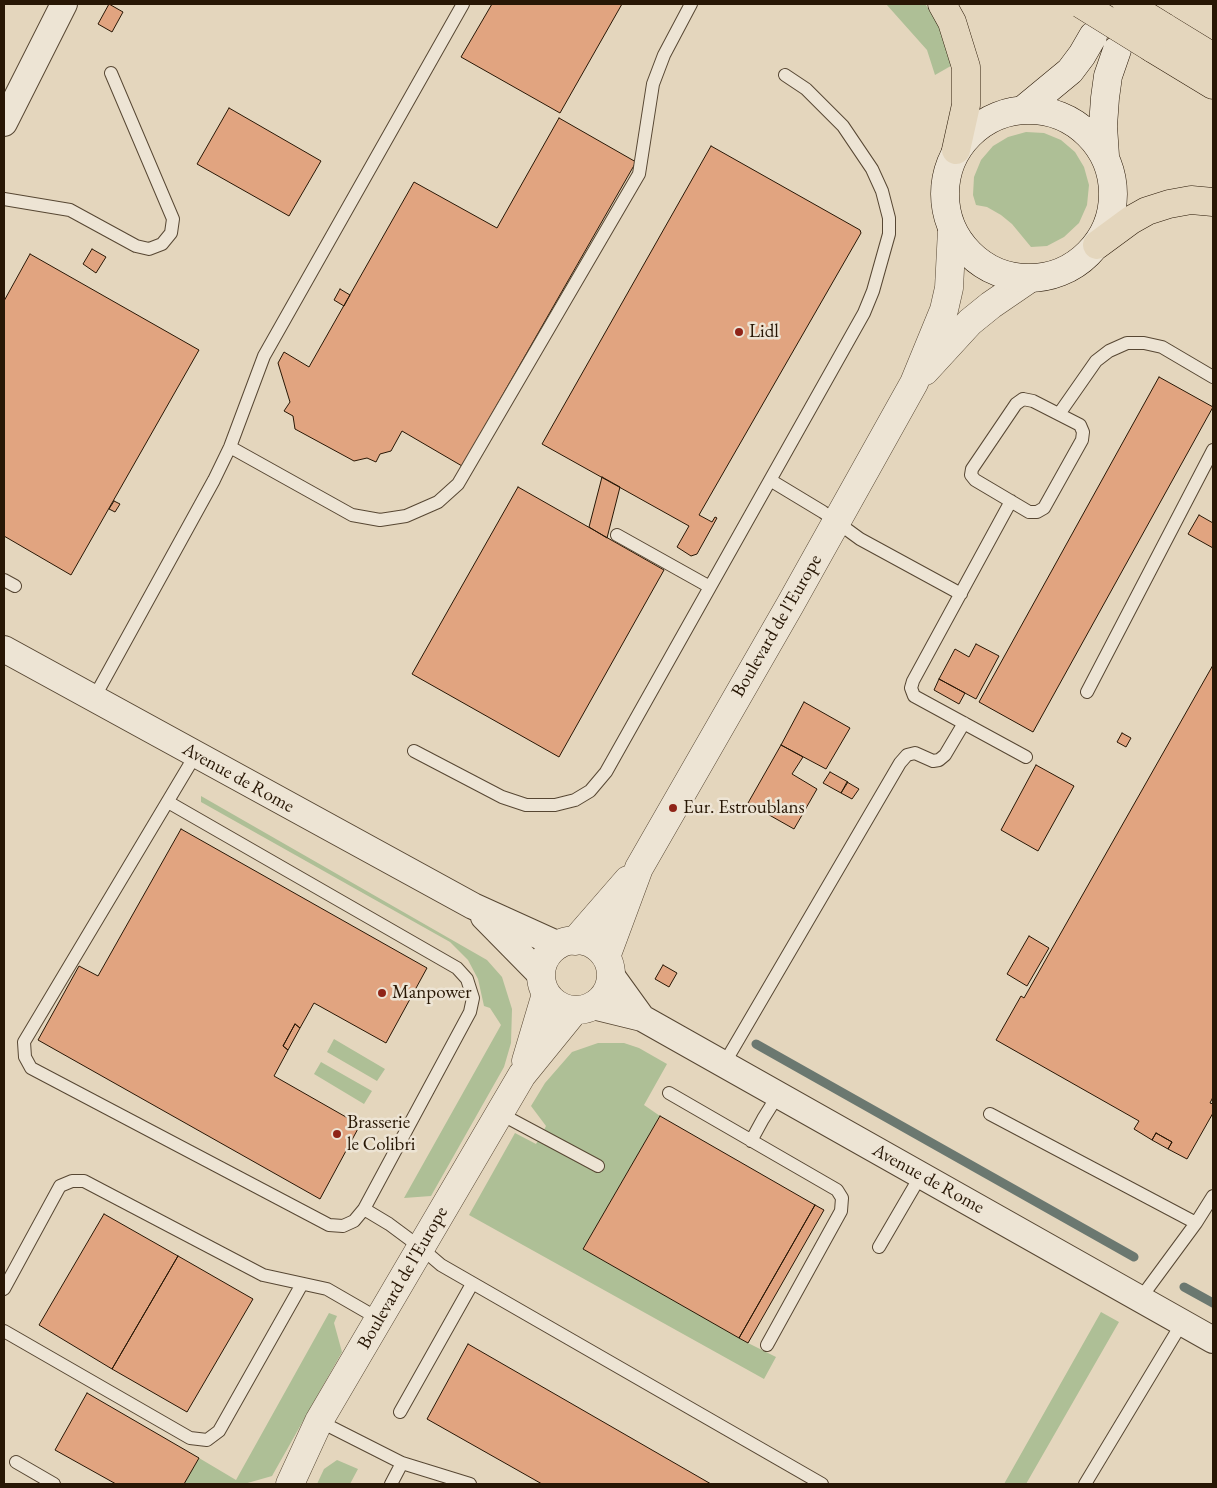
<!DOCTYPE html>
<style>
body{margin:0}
#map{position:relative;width:1217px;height:1488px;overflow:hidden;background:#e4d6bd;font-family:"EB Garamond",serif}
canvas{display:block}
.frame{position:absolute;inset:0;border:5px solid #281705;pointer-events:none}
</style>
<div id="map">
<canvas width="1217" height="1488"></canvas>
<div class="frame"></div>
</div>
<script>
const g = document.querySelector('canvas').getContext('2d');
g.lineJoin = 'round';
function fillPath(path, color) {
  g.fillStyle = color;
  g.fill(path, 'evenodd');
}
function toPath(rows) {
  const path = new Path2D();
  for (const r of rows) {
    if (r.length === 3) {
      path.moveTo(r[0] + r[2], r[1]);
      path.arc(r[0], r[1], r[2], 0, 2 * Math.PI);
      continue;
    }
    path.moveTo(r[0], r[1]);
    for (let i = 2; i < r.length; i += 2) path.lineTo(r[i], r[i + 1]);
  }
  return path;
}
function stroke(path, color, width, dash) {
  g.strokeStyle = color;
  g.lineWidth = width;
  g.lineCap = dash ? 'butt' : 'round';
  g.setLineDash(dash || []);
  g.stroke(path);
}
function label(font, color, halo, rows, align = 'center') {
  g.font = font + ' "EB Garamond",serif';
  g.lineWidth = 5;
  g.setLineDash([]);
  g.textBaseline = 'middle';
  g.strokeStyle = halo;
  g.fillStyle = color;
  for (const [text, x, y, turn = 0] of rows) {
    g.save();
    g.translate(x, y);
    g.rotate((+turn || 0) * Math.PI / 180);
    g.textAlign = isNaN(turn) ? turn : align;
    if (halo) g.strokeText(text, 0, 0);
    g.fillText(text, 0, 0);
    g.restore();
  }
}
fillPath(toPath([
 [886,4,925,4,946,32,956,63,935,75,927,50],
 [1026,132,1044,133,1061,140,1075,152,1084,167,1089,185,1087,205,1079,223,1064,237,1047,246,1031,247,1012,224,1001,215,987,207,976,205,973,195,974,177,981,160,993,146,1008,137],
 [201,796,487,960,502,977,512,1009,511,1043,504,1067,431,1196,404,1198,501,1025,490,1008,484,1006,478,979,468,960,450,942,201,802],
 [334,1039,385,1069,377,1081,327,1052],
 [598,1043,624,1043,639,1048,667,1064,644,1105,660,1116,583,1249,748,1343,776,1357,764,1379,469,1215,515,1133,536,1144,541,1136,546,1126,531,1106,545,1083,572,1052],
 [321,1062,372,1091,364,1104,314,1074],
 [1101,1312,1119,1322,1026,1484,1004,1484],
 [329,1313,337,1316,334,1323,342,1352,272,1476,244,1484,184,1484,199,1458,236,1480],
 [337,1460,358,1469,350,1484,317,1484,324,1469]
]), '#aebf96');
stroke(toPath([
 [756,1044,1134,1257],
 [1184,1287,1213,1303]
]), '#6b7870', 9);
const building = toPath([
 [109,4,123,12,112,32,98,24,109,4],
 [492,4,622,4,560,113,461,57,492,4],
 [229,108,321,161,289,216,197,164,229,108],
 [559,118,636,162,462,466,402,431,391,451,380,454,376,462,367,458,354,461,295,429,293,416,284,411,290,402,278,363,284,352,309,367,414,182,497,228,559,118],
 [711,146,860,230,861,233,699,515,712,522,715,517,717,518,697,554,691,556,677,547,689,526,542,444,711,146],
 [92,249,106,257,96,273,83,264,92,249],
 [30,254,199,350,71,575,4,536,4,301,30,254],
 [340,289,350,295,344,306,334,300,340,289],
 [1159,377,1213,407,1033,732,979,702,1159,377],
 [602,477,620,487,607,538,589,527,602,477],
 [518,487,664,570,559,757,412,674,518,487],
 [114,501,120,504,115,512,109,509,114,501],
 [1199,515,1213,523,1213,548,1188,534,1199,515],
 [976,644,999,656,976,699,939,679,955,649,969,657,976,644],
 [1213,665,1213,1097,1210,1103,1213,1104,1213,1113,1187,1159,1168,1149,1172,1142,1156,1133,1152,1140,1134,1129,1139,1121,996,1040,1021,996,1024,998,1213,665],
 [939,679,965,693,959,704,934,690,939,679],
 [804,702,850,728,826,769,781,745,804,702],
 [1122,733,1131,738,1126,747,1117,742,1122,733],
 [781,745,803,757,792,774,817,789,794,829,748,803,781,745],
 [1036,765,1074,786,1038,851,1001,830,1036,765],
 [830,772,848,782,841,793,823,783,830,772],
 [847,782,859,789,852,799,841,793,847,782],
 [181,829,427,968,386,1043,314,1003,300,1028,295,1024,283,1046,288,1050,274,1076,360,1125,320,1199,38,1040,79,966,98,976,181,829],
 [1029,936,1049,948,1027,986,1007,974,1029,936],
 [663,965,677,973,669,987,655,979,663,965],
 [295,1024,300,1028,288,1050,283,1046,295,1024],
 [660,1116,815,1205,739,1338,583,1249,660,1116],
 [1156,1133,1172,1142,1168,1149,1152,1140,1156,1133],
 [815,1205,824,1210,748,1343,739,1338,815,1205],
 [104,1214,178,1256,112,1369,39,1325,104,1214],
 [178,1256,253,1299,187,1412,112,1369,178,1256],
 [468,1344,711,1484,542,1484,427,1419,468,1344],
 [87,1393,199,1458,184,1484,116,1484,55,1450,87,1393]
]);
fillPath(building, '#e1a480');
stroke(building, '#281705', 1);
const service = toPath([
 [4,199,70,210,136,246,149,249,162,244,171,233,173,219,111,73],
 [1023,399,1033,401,1080,425,1083,432,1082,440,1044,508,1037,512,1029,512,975,480,971,475,972,469,1016,404,1023,399],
 [1059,414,1096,361,1109,351,1127,343,1144,343,1162,347,1213,377],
 [230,447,352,515,380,520,406,516,438,502,458,484,639,174,653,84,664,55,691,4],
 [770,480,823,512,860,539,961,594],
 [1011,501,913,681,911,688,914,696,1026,757],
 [617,535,710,587],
 [4,580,15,586],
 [1087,692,1213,450],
 [94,698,214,480,230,447,264,356,463,4],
 [414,751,502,797,526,805,555,805,575,800,590,791,606,772,864,313,873,291,889,234,889,218,882,191,872,169,843,126,806,89,785,75],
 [196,754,24,1042,25,1057,31,1068,329,1225,343,1226,354,1221,364,1209,389,1224,420,1247,441,1265,822,1484],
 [168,802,457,968,467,979,473,998,470,1012,364,1209],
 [724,1064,900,763,907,755,915,753,933,761,939,760,945,755,964,723],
 [669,1093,837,1190,842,1198,841,1211,767,1345],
 [499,1113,598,1166],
 [990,1114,1196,1223],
 [751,1141,763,1119,778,1095],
 [879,1247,921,1175],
 [4,1289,60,1186,72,1181,84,1181,263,1275,327,1289,379,1319],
 [1140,1299,1196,1223,1213,1196],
 [4,1331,190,1438,207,1440,219,1431,302,1284],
 [400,1412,472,1284],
 [319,1421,402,1463,470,1484],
 [16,1462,54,1484],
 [391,1484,402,1463],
 [1085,1484,1182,1323]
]);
const minor = toPath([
 [4,123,64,4],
 [4,649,473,906,559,945],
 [484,917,541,975],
 [611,975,642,1018],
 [593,1006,642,1018,1213,1340]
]);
const tertiary = toPath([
 [925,371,970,322,991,305,1029,279],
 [576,975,35],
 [575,941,628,880],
 [606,957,639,868,790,605,914,383,944,310,949,288,952,230],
 [526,1061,546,994],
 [290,1484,319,1421,522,1075,574,1011]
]);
const secondary = toPath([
 [1024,109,1070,71,1082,55,1093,36],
 [1029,194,84],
 [1105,156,1103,126,1105,98,1108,76,1117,50]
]);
const primary = toPath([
 [942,4,952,22,966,67,966,105,956,150],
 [1164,27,1213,57],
 [1152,48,1213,85],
 [1097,245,1131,220,1147,211,1169,204,1191,200,1213,202]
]);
stroke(service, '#574733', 14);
stroke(minor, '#574733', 28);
stroke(tertiary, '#574733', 29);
stroke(secondary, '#281705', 29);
stroke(primary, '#281705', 29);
stroke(service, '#ede4d4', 12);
stroke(minor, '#ede4d4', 26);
stroke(tertiary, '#ede4d4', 28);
stroke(secondary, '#ede4d4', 28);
stroke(primary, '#e4d6bd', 28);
const primaryBridge = toPath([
 [1081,4,1152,48],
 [1127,4,1164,27]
]);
stroke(primaryBridge, '#281705', 29, []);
stroke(primaryBridge, '#e4d6bd', 28);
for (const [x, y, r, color] of [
 [739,332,5,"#8f2418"],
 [673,808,5,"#8f2418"],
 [382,993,5,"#8f2418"],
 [337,1134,5,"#8f2418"]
]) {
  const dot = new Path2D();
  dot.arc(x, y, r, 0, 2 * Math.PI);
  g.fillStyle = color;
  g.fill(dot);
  stroke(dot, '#ede4d4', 2);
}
label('19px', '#281705', '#ede4d4', [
 ["Lidl",749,332],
 ["Eur. Estroublans",683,808],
 ["Manpower",392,993],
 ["Brasserie",347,1123],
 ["le Colibri",347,1145]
], 'left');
label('19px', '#281705', '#ede4d4', [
 ["Boulevard de l'Europe",777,626,-60],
 ["Avenue de Rome",238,778,29],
 ["Avenue de Rome",928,1179,29],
 ["Boulevard de l'Europe",403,1278,-60]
]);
</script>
